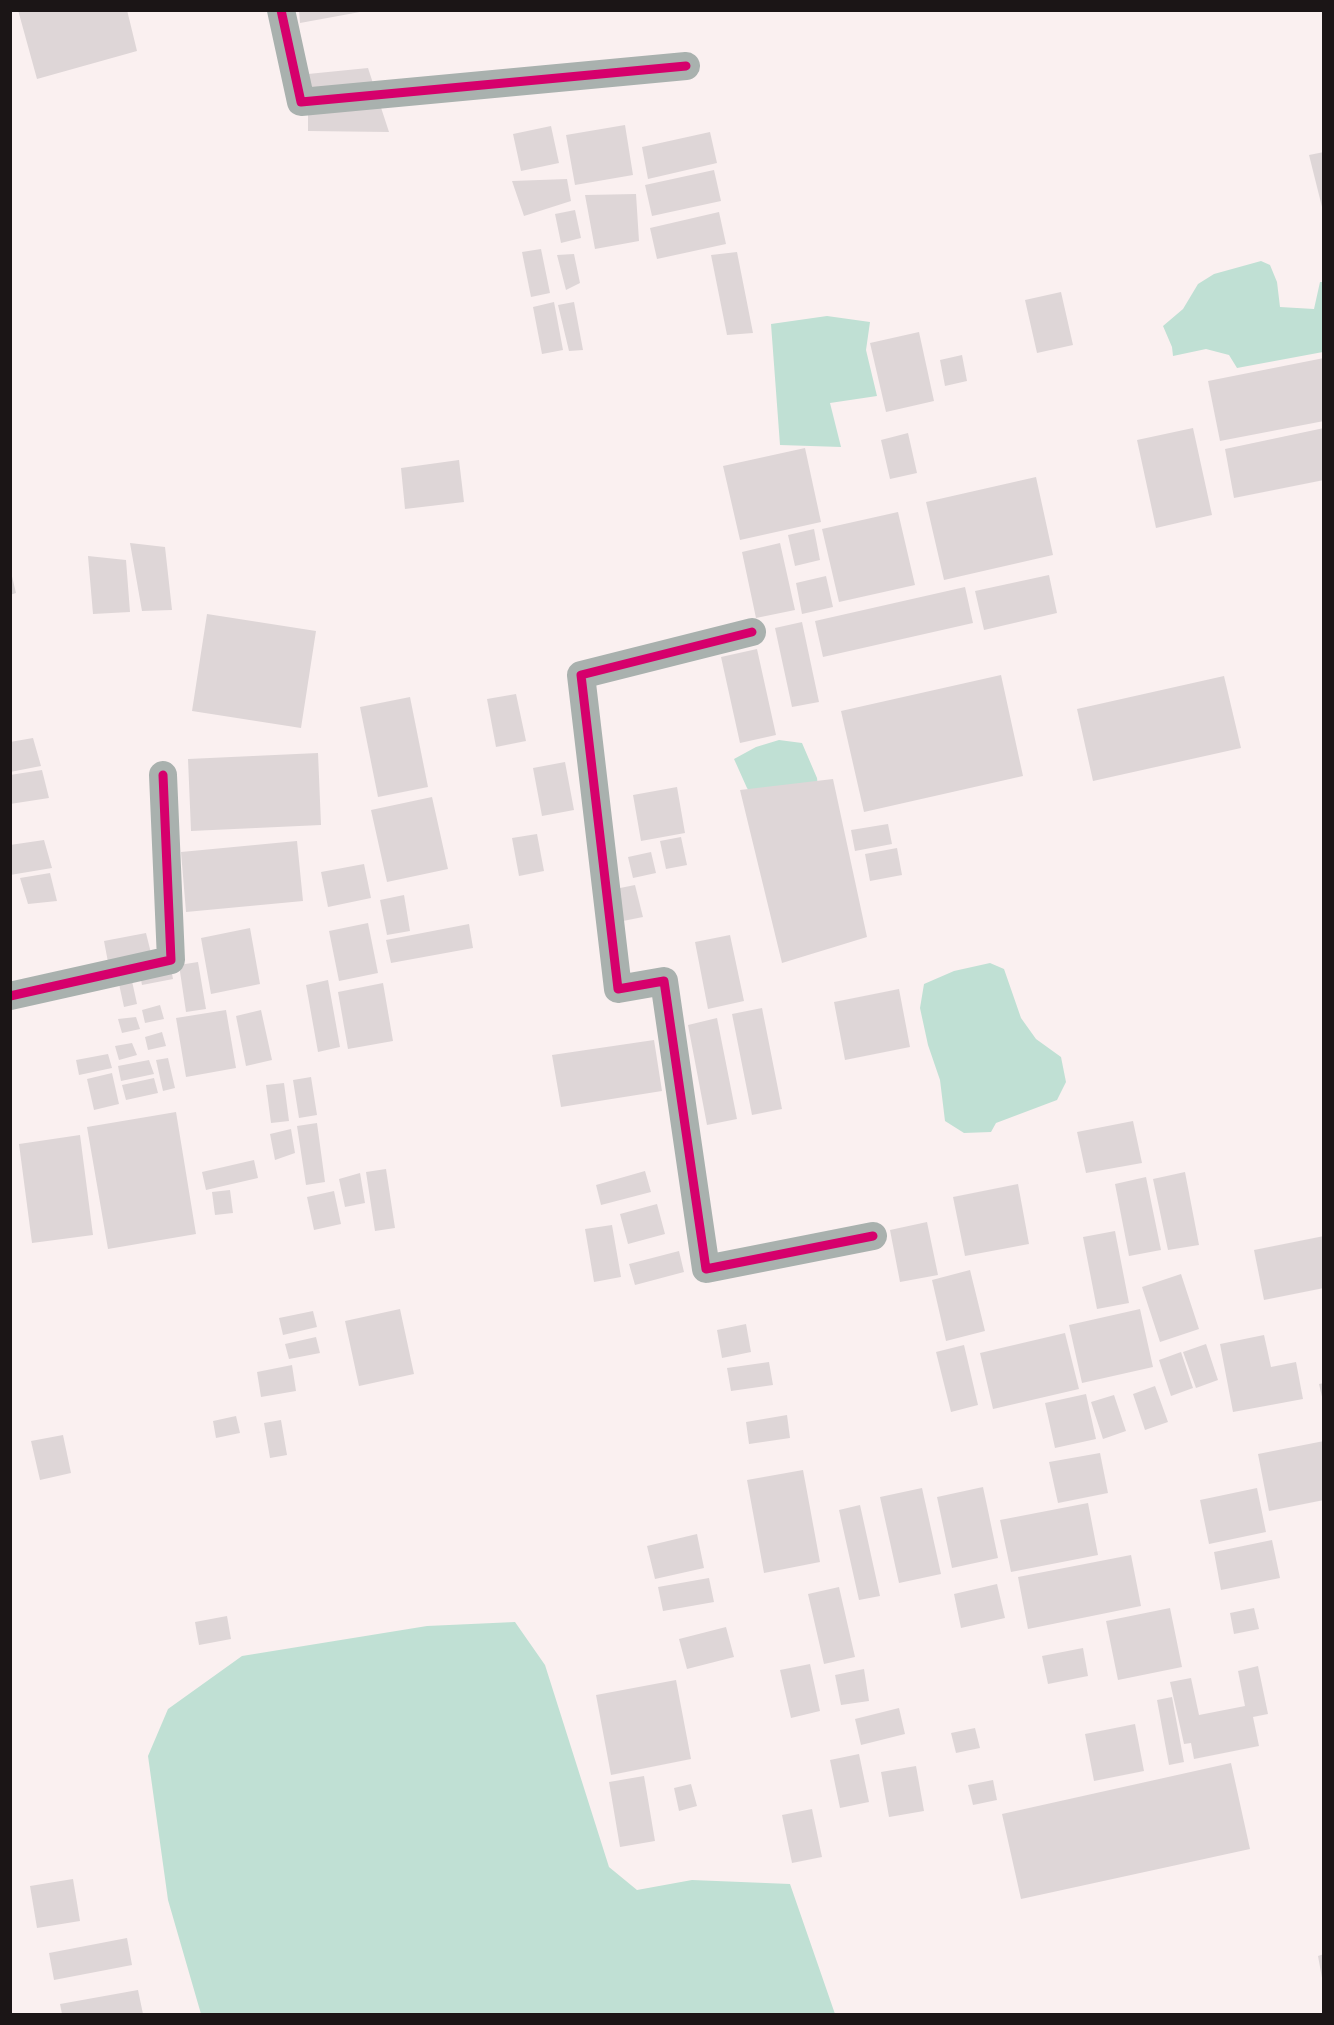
<!DOCTYPE html>
<style>
body{margin:0}
#map{position:relative;width:1334px;height:2025px;overflow:hidden;background:#faf0f0;font-family:Rubik,sans-serif}
canvas{display:block}
.frame{position:absolute;inset:0;border:12px solid #1b1516;pointer-events:none}
</style>
<div id="map">
<canvas width="1334" height="2025"></canvas>
<div class="frame"></div>
</div>
<script>
const g = document.querySelector('canvas').getContext('2d');
g.lineJoin = 'round';
function fillPath(path, color) {
  g.fillStyle = color;
  g.fill(path, 'evenodd');
}
function toPath(rows) {
  const path = new Path2D();
  for (const r of rows) {
    path.moveTo(r[0], r[1]);
    for (let i = 2; i < r.length; i += 2) path.lineTo(r[i], r[i + 1]);
  }
  return path;
}
function stroke(path, color, width, dash) {
  g.strokeStyle = color;
  g.lineWidth = width;
  g.lineCap = dash ? 'butt' : 'round';
  g.setLineDash(dash || []);
  g.stroke(path);
}
fillPath(toPath([
 [1261,261,1270,265,1277,282,1280,307,1314,309,1320,282,1323,282,1323,352,1237,368,1229,355,1206,349,1173,356,1172,347,1163,326,1183,309,1198,284,1214,274],
 [827,316,870,322,866,350,877,396,830,403,841,447,780,445,771,324],
 [779,740,802,743,817,778,820,805,776,829,747,788,734,759,756,747],
 [990,963,1004,969,1021,1018,1036,1039,1061,1057,1066,1082,1057,1100,996,1123,991,1132,964,1133,945,1121,940,1080,928,1045,920,1008,924,984,954,971],
 [515,1622,545,1665,609,1867,637,1890,692,1880,790,1884,835,2014,201,2014,168,1900,148,1756,168,1709,242,1656,427,1626]
]), '#c0e0d4');
fillPath(toPath([
 [18,10,127,10,137,51,37,79],
 [299,10,360,10,360,12,300,23],
 [368,68,389,132,308,131,308,74],
 [625,125,633,175,575,185,566,135],
 [551,126,559,163,521,171,513,134],
 [710,132,717,163,648,179,642,147],
 [1324,152,1324,211,1323,211,1309,155],
 [714,170,721,201,652,216,645,185],
 [567,179,571,201,524,216,512,181],
 [636,194,639,241,595,249,585,195],
 [575,210,581,238,561,243,555,214],
 [719,212,726,244,657,259,650,228],
 [541,249,550,293,531,297,522,252],
 [737,252,753,333,727,335,711,255],
 [574,254,580,283,566,290,557,255],
 [1061,292,1073,345,1037,353,1025,300],
 [554,302,563,350,542,354,533,307],
 [574,302,583,350,569,351,558,305],
 [919,332,934,401,886,412,870,343],
 [962,355,967,381,945,386,940,360],
 [1324,358,1324,421,1220,441,1208,381],
 [1193,428,1212,515,1156,528,1137,440],
 [1324,428,1324,480,1234,498,1225,449],
 [908,433,917,473,890,479,881,440],
 [805,448,821,522,740,540,723,466],
 [459,460,464,502,405,509,401,468],
 [1036,477,1053,555,944,580,926,502],
 [898,512,915,585,839,602,822,529],
 [814,529,820,560,795,566,788,535],
 [130,543,165,547,172,610,142,611],
 [780,543,795,610,756,618,742,552],
 [88,556,126,560,130,612,93,614],
 [10,568,16,593,10,595],
 [1049,575,1057,613,984,630,975,591],
 [826,576,833,607,802,614,796,583],
 [965,587,973,623,823,657,815,621],
 [207,614,316,631,301,728,192,711],
 [802,622,819,702,792,707,775,628],
 [757,649,776,735,740,743,721,657],
 [1001,675,1023,776,864,812,841,711],
 [1224,676,1241,748,1093,781,1077,709],
 [516,694,526,741,496,747,487,699],
 [410,697,428,787,378,797,360,707],
 [33,738,41,766,10,772,10,742],
 [318,753,321,825,191,831,188,759],
 [565,762,574,810,542,816,533,768],
 [42,770,49,798,10,804,10,775],
 [833,779,867,937,782,963,740,790],
 [677,787,685,833,641,841,633,795],
 [432,797,448,869,387,882,371,810],
 [888,824,892,844,855,851,851,830],
 [537,834,544,871,519,876,512,838],
 [681,837,687,865,666,869,660,841],
 [44,840,52,868,10,875,10,845],
 [297,841,303,901,186,912,181,852],
 [897,848,902,875,870,881,865,854],
 [651,852,656,873,633,878,628,857],
 [364,864,371,898,328,907,321,872],
 [50,873,57,901,28,904,20,878],
 [635,885,643,917,618,922,610,890],
 [404,895,410,931,387,935,380,900],
 [368,923,378,973,339,981,329,931],
 [469,924,473,948,391,963,386,940],
 [250,928,260,984,211,994,201,938],
 [146,933,151,953,108,962,104,941],
 [730,935,744,1001,708,1009,695,942],
 [169,958,173,979,142,985,138,964],
 [198,962,206,1009,186,1012,179,965],
 [328,980,340,1047,318,1052,306,985],
 [132,981,137,1004,124,1007,119,984],
 [383,983,393,1041,348,1049,338,992],
 [899,989,910,1047,845,1060,834,1002],
 [160,1005,164,1019,145,1023,142,1010],
 [762,1008,782,1109,752,1115,732,1014],
 [226,1010,236,1068,186,1077,176,1018],
 [261,1010,272,1060,246,1066,236,1016],
 [136,1017,140,1029,122,1033,118,1019],
 [717,1018,737,1119,707,1125,688,1025],
 [162,1032,166,1046,148,1050,145,1037],
 [654,1040,662,1091,561,1107,552,1055],
 [132,1043,137,1055,119,1060,115,1046],
 [108,1054,112,1068,79,1075,76,1060],
 [168,1058,175,1088,163,1091,156,1060],
 [149,1060,154,1074,121,1081,118,1066],
 [112,1073,119,1104,94,1110,87,1079],
 [311,1077,317,1115,299,1118,293,1080],
 [154,1078,158,1093,126,1100,122,1085],
 [284,1083,289,1121,271,1123,266,1085],
 [176,1112,196,1234,108,1249,87,1127],
 [1133,1121,1142,1163,1086,1173,1077,1132],
 [317,1123,325,1182,306,1185,297,1126],
 [291,1129,295,1153,275,1160,270,1134],
 [80,1135,93,1235,32,1243,19,1144],
 [254,1160,258,1178,206,1190,202,1172],
 [386,1169,395,1228,375,1231,366,1172],
 [645,1171,651,1192,601,1205,596,1185],
 [1185,1172,1199,1245,1168,1250,1153,1179],
 [360,1173,365,1203,345,1207,339,1179],
 [1146,1177,1161,1250,1129,1256,1115,1184],
 [1018,1184,1029,1244,965,1256,953,1197],
 [230,1190,233,1213,215,1215,212,1192],
 [334,1191,341,1224,314,1230,307,1197],
 [657,1204,665,1234,628,1244,620,1214],
 [927,1222,938,1275,900,1282,890,1230],
 [612,1225,621,1277,594,1282,585,1229],
 [1115,1231,1129,1303,1097,1309,1083,1237],
 [1324,1236,1324,1288,1264,1300,1254,1250],
 [679,1251,684,1272,635,1285,629,1264],
 [970,1270,985,1331,946,1341,932,1280],
 [1181,1274,1199,1329,1160,1342,1142,1287],
 [400,1309,414,1374,359,1386,345,1321],
 [1140,1309,1153,1367,1082,1383,1069,1325],
 [313,1311,317,1327,283,1335,279,1318],
 [746,1324,751,1352,722,1358,717,1330],
 [1065,1333,1079,1389,993,1409,980,1353],
 [1264,1335,1271,1367,1296,1362,1303,1399,1233,1412,1220,1344],
 [316,1337,320,1353,289,1359,285,1344],
 [1206,1344,1218,1380,1196,1388,1183,1352],
 [964,1345,978,1405,951,1412,936,1352],
 [1181,1352,1193,1388,1171,1396,1159,1360],
 [769,1362,773,1385,731,1391,727,1368],
 [292,1365,296,1391,261,1397,257,1372],
 [1324,1383,1324,1401,1323,1401,1319,1384],
 [1155,1386,1168,1422,1145,1430,1133,1394],
 [1086,1394,1096,1439,1055,1448,1045,1403],
 [1114,1395,1126,1431,1103,1439,1091,1402],
 [787,1415,790,1438,749,1444,746,1422],
 [236,1416,240,1433,216,1438,213,1421],
 [281,1420,287,1455,270,1458,264,1423],
 [63,1435,71,1473,40,1480,31,1441],
 [1324,1441,1324,1500,1269,1511,1258,1454],
 [1100,1453,1108,1493,1058,1503,1049,1462],
 [803,1470,820,1562,764,1573,747,1480],
 [983,1487,998,1558,952,1568,937,1497],
 [922,1488,941,1574,899,1583,880,1497],
 [1257,1488,1266,1532,1209,1544,1200,1500],
 [1088,1503,1098,1555,1011,1572,1000,1520],
 [860,1505,880,1596,859,1600,839,1510],
 [697,1534,704,1568,655,1579,647,1546],
 [1272,1540,1280,1578,1221,1590,1214,1552],
 [1131,1555,1141,1606,1028,1629,1018,1577],
 [709,1578,714,1602,663,1611,658,1587],
 [997,1584,1005,1618,961,1628,954,1594],
 [839,1587,855,1657,824,1664,808,1594],
 [1170,1608,1182,1667,1118,1680,1106,1621],
 [1254,1608,1259,1629,1234,1634,1230,1613],
 [227,1616,231,1639,199,1645,195,1622],
 [726,1627,734,1657,687,1669,679,1639],
 [1083,1648,1088,1676,1048,1684,1042,1656],
 [810,1664,820,1711,791,1718,780,1670],
 [1258,1666,1268,1714,1253,1717,1259,1746,1194,1759,1191,1743,1184,1744,1170,1682,1191,1678,1199,1715,1245,1706,1238,1671],
 [864,1669,869,1701,841,1705,835,1675],
 [676,1680,691,1759,611,1775,596,1695],
 [1172,1697,1184,1762,1169,1765,1157,1700],
 [899,1708,905,1734,861,1745,855,1719],
 [1135,1724,1144,1771,1094,1781,1085,1734],
 [975,1728,980,1748,956,1753,951,1733],
 [859,1754,869,1802,840,1808,830,1760],
 [1231,1763,1250,1849,1021,1899,1002,1814],
 [916,1766,924,1811,889,1817,881,1772],
 [644,1776,655,1841,620,1847,609,1782],
 [993,1780,997,1800,973,1805,968,1785],
 [691,1784,697,1806,679,1811,674,1788],
 [812,1809,822,1857,792,1863,782,1815],
 [73,1879,80,1921,37,1928,30,1886],
 [127,1938,132,1965,54,1980,49,1953],
 [1324,1954,1324,1978,1322,1978,1318,1956],
 [138,1990,143,2014,62,2014,60,2004]
]), '#ded6d7');
stroke(toPath([
 [281,10,301,102,686,66],
 [752,632,581,675,618,989,664,981,706,1269,873,1236],
 [10,996,171,960,163,775]
]), '#a9b1ae', 28);
stroke(toPath([
 [281,10,301,102,686,66],
 [752,632,581,675,618,989,664,981,706,1269,873,1236],
 [10,996,171,960,163,775]
]), '#d6006c', 9);
</script>
